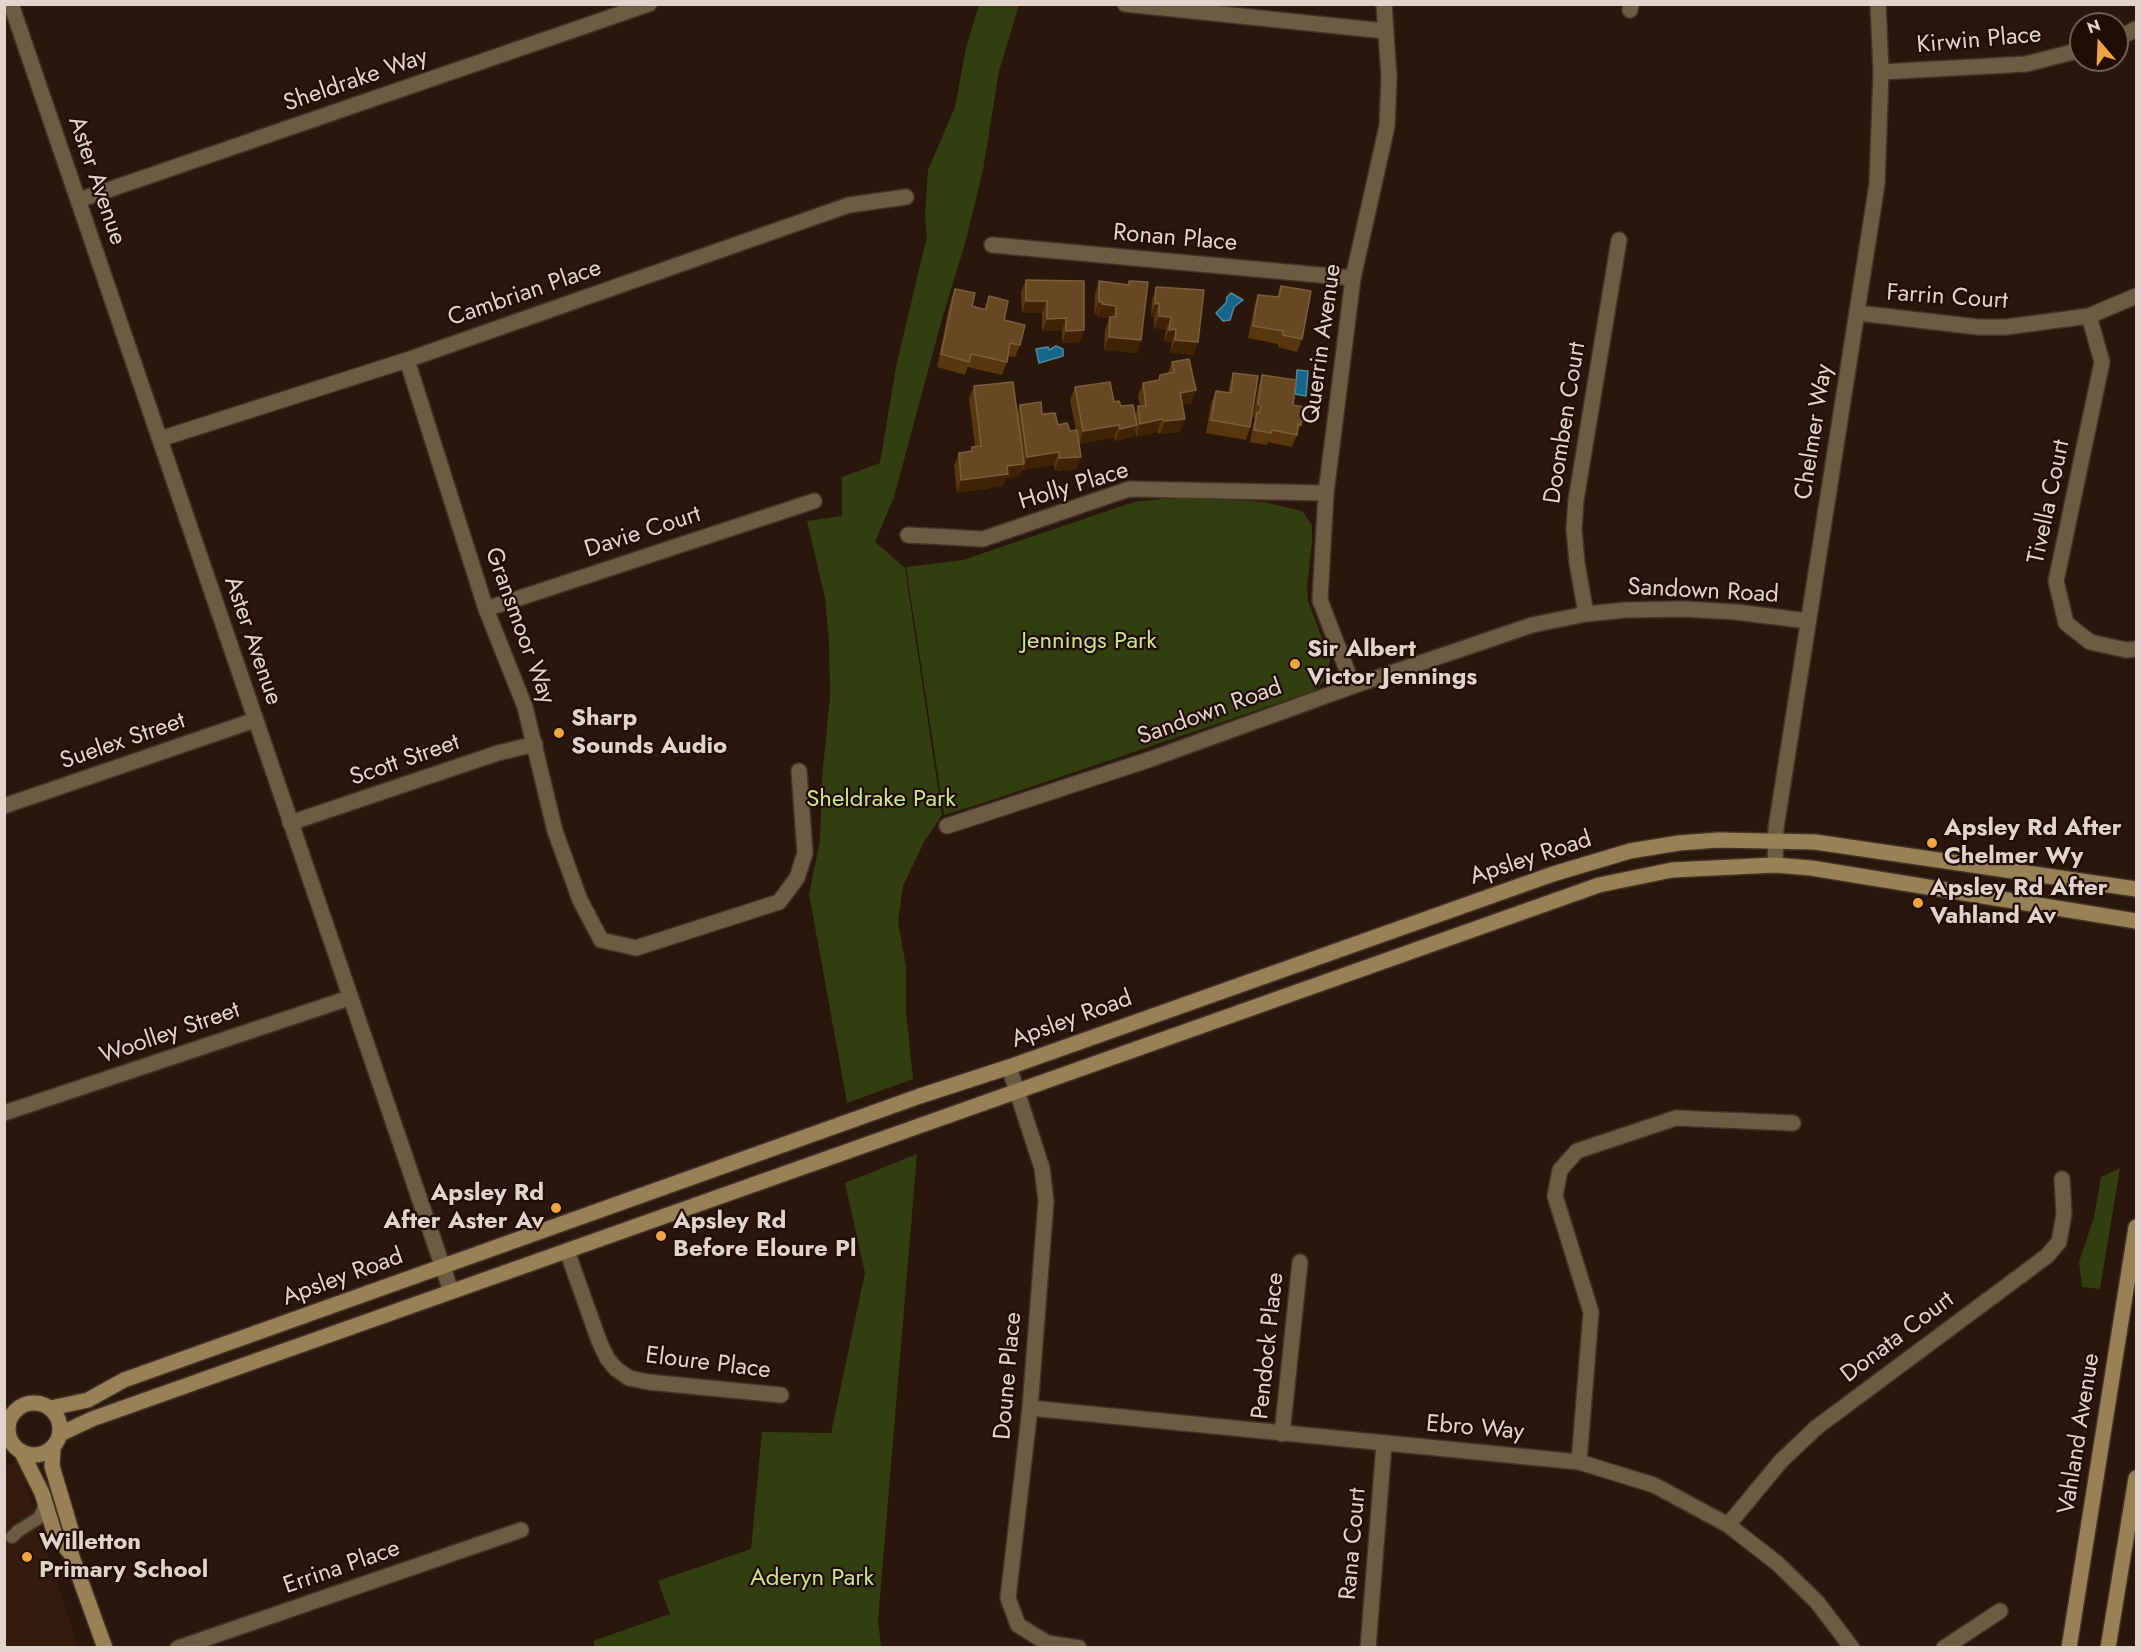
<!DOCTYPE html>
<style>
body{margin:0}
#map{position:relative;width:2141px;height:1652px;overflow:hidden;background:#2a170c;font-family:Jost,sans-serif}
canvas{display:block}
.frame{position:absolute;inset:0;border:6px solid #e2d4cd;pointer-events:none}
.north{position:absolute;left:2069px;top:12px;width:60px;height:60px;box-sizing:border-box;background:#200d04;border:2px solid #6e5d54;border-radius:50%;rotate:341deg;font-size:16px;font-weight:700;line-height:24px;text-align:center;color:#e2d4cd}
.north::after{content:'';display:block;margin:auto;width:21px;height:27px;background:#f0a63f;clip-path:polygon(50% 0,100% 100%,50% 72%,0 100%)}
</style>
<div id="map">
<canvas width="2141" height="1652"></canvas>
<div class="frame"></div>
<div class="north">N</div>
</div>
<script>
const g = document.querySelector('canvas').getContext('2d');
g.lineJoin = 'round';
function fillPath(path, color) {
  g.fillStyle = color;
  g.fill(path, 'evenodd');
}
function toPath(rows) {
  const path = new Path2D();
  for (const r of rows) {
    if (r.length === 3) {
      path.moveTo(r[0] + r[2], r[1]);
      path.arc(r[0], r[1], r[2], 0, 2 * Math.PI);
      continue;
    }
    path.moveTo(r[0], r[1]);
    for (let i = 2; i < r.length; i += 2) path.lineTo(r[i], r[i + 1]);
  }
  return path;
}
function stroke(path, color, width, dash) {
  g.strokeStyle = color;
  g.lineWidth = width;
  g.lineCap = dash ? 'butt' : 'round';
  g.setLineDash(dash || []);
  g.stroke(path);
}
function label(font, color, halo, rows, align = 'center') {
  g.font = font + ' Jost,sans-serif';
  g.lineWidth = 4.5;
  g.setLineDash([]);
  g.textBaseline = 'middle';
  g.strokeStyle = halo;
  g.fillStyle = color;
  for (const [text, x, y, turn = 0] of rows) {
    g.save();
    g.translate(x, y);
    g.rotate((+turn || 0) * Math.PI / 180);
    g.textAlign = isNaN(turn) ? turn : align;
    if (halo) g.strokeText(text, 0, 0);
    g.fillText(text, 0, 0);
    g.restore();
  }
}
fillPath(toPath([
 [19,1462,78,1647,5,1647,4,1467]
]), '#341b0d');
fillPath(toPath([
 [979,5,1019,5,999,71,983,170,966,240,942,319,894,497,875,542,905,568,942,815,924,842,903,886,898,922,906,967,906,1011,913,1079,847,1103,809,894,820,841,822,778,830,697,829,641,825,598,807,521,842,516,842,477,880,463,896,367,927,236,925,215,928,170,955,107,966,48],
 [1182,497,1264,502,1302,511,1312,525,1312,543,1307,586,1308,601,1330,659,1327,678,1314,691,989,801,944,815,906,567,963,560,1134,502],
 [917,1154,878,1621,881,1647,595,1647,593,1641,670,1614,658,1581,751,1549,762,1432,831,1433,865,1273,845,1183],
 [2120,1168,2100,1289,2082,1287,2079,1262,2094,1217,2101,1177]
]), '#333e10');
const water = toPath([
 [1231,293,1243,300,1234,307,1230,320,1223,321,1216,313,1226,303,1227,297,1231,293],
 [1056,346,1063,349,1063,356,1039,363,1036,349,1048,347,1049,350,1056,346],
 [1297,370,1308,371,1306,396,1295,394,1297,370]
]);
fillPath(water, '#14668b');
stroke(water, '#52879f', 1.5);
const service = toPath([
 [12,1537,18,1531,39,1518,44,1507,44,1500]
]);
const minor = toPath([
 [1125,4,1385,31],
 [1630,10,1631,4],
 [2117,39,2136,29],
 [1881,72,2026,64,2081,50],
 [79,200,649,4],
 [992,245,1353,278],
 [1858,313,1978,327,2006,327,2089,316,2136,296],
 [2089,316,2102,362,2056,581,2066,623,2090,642,2126,650,2136,649],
 [407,360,486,609,525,707,555,831,580,900,601,940,636,948,779,902,797,878,805,853,799,771],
 [160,439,407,360,849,205,906,197],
 [908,535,983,539,1129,489,1326,493],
 [486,609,814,501],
 [1586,614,1577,563,1574,529,1576,500,1619,240],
 [1353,686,1320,600,1326,493,1353,278,1387,126,1389,77,1384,4],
 [4,806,255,720],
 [290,823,498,753,535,744],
 [947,826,1151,759,1353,686,1532,625,1586,614,1626,610,1684,609,1736,612,1808,621],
 [1775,865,1776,828,1877,184,1881,72,1878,4],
 [1009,1067,1042,1168,1046,1201,1030,1408,1008,1598,1018,1625,1047,1643,1079,1648],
 [4,1113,349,998],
 [567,1251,599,1341,607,1358,616,1369,629,1378,648,1382,781,1395],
 [1030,1408,1579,1462,1654,1485,1728,1525,1777,1563,1817,1602,1852,1648],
 [1282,1434,1300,1262],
 [1579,1462,1591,1312,1555,1196,1560,1170,1577,1151,1676,1118,1793,1123],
 [1728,1525,1781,1461,1817,1427,2047,1256,2059,1242,2064,1214,2062,1179],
 [178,1648,521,1530],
 [1368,1648,1384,1444],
 [1944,1648,2000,1611]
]);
const tertiary = toPath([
 [11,4,451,1291]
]);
const secondary = toPath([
 [34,1429,26],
 [51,1408,88,1400,124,1380,920,1096,1009,1067,1553,874,1630,851,1679,843,1718,840,1815,842,2136,889],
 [60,1434,92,1419,1599,885,1672,870,1775,865,1811,868,2136,921],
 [53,1448,52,1466,71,1530,71,1554,105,1648],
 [21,1451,42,1493,55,1535,71,1554],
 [2069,1648,2136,1227],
 [2108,1648,2136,1478]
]);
stroke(service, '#443127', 15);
stroke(minor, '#443127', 18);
stroke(tertiary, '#443127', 18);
stroke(secondary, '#443127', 18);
stroke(service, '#6b5c43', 12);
stroke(minor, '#6b5c43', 15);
stroke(tertiary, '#6b5c43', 15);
stroke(secondary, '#988157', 15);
fillPath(toPath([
 [1026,280,1084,281,1080,342,1062,343,1062,330,1042,331,1042,313,1022,313,1021,292],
 [1099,281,1128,284,1129,281,1141,340,1137,353,1104,350,1105,330,1109,318,1097,317,1097,314,1094,315,1095,294],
 [1281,286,1302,339,1297,352,1278,347,1278,344,1248,338,1254,307,1258,295,1277,297],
 [1156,287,1194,355,1170,352,1172,342,1164,342,1166,329,1154,328,1154,316,1151,317,1152,300],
 [955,289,972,306,984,309,989,296,1020,345,1015,357,1008,356,1007,362,1002,375,968,367,965,375,937,367,950,302],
 [1172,362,1196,390,1191,403,1182,404,1180,432,1160,434,1157,432,1136,437,1135,431,1133,437,1115,441,1114,437,1079,444,1076,469,1055,471,1054,465,1023,470,1022,468,1020,476,1006,478,1003,486,957,493,954,466,959,453,970,452,972,447,975,447,969,399,974,386,1017,412,1020,405,1042,414,1058,425,1070,431,1076,430,1070,400,1075,387,1114,402,1135,415,1138,406,1140,406,1138,395,1143,383,1158,380,1160,375,1168,373],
 [1233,373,1250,427,1246,440,1206,433,1211,403,1216,391,1228,393,1229,386],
 [1262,375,1293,405,1301,425,1292,447,1268,442,1267,445,1250,442,1253,424,1255,418,1253,417,1258,388]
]), '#59370e');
fillPath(toPath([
 [1026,301,1047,301,1042,313,1022,313],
 [1099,302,1102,302,1097,314,1094,315],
 [1159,303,1154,316,1151,317,1155,304],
 [1102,304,1116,306,1112,319,1097,317],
 [1159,316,1171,317,1166,329,1154,328],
 [1066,318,1062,330,1042,331,1047,319],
 [1176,329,1172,342,1164,342,1169,330],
 [1084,330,1080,342,1062,343,1066,331],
 [1109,337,1141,340,1137,353,1104,350],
 [1175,340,1198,342,1194,355,1170,352],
 [1196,390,1191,403,1176,405,1180,393],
 [1162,419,1157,432,1136,437,1140,424],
 [1185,419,1180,432,1160,434,1165,421],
 [1119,425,1114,437,1079,444,1083,431],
 [1137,425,1133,437,1115,441,1120,429],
 [1059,452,1054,465,1023,470,1027,457],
 [1081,457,1076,469,1055,471,1059,458],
 [1024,464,1020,476,1006,478,1003,486,957,493,961,480,1007,466]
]), '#402305');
const building = toPath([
 [1026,280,1084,281,1084,330,1066,331,1066,318,1047,319,1047,301,1026,301,1026,280],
 [1099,281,1129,285,1129,281,1148,282,1141,340,1109,337,1110,317,1116,317,1116,306,1102,304,1102,302,1099,302,1099,281],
 [1281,286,1311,291,1302,339,1283,335,1283,331,1253,326,1258,295,1279,297,1281,286],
 [1156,287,1204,290,1198,342,1175,340,1176,329,1169,330,1171,317,1159,316,1159,303,1155,304,1156,287],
 [955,289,975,293,972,306,986,310,989,296,1008,301,1004,320,1025,325,1020,345,1010,343,1007,362,971,354,969,362,941,354,955,289],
 [1189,359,1196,390,1180,393,1185,419,1165,421,1162,419,1140,424,1138,406,1146,406,1143,383,1159,380,1160,375,1174,372,1172,362,1189,359],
 [1233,373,1258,376,1250,427,1211,420,1216,391,1231,393,1233,373],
 [1262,375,1296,380,1293,405,1304,407,1301,425,1298,424,1297,435,1272,430,1271,433,1254,430,1257,412,1260,413,1261,406,1258,404,1262,375],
 [1013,382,1024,464,1007,466,1008,474,961,480,959,453,972,451,972,447,981,446,974,386,1013,382],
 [1110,382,1114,402,1119,401,1121,406,1133,405,1137,425,1120,429,1119,425,1083,431,1075,387,1110,382],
 [1041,402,1042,414,1055,413,1058,425,1067,423,1070,431,1077,430,1081,457,1059,458,1059,452,1027,457,1020,405,1041,402]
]);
fillPath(building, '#684823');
stroke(building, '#7b5e3e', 1.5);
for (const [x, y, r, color] of [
 [1295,664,6,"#f0a63f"],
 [559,733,6,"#f0a63f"],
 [1932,843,6,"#f0a63f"],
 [1918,903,6,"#f0a63f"],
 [556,1208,6,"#f0a63f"],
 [661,1236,6,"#f0a63f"],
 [27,1557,6,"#f0a63f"]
]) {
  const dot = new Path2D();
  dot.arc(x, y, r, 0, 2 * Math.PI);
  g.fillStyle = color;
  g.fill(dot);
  stroke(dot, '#200d04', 2);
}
label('24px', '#e2d4cd', '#200d04', [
 ["Kirwin Place",1979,41,-5],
 ["Sheldrake Way",356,81,-19],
 ["Aster Avenue",96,181,71],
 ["Ronan Place",1175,239,5],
 ["Cambrian Place",525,294,-19],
 ["Farrin Court",1947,298,4],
 ["Querrin Avenue",1323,344,-82],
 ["Doomben Court",1566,423,-81],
 ["Chelmer Way",1815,432,-81],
 ["Holly Place",1074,487,-17],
 ["Tivella Court",2050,502,-78],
 ["Davie Court",643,533,-18],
 ["Sandown Road",1703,592,3],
 ["Gransmoor Way",519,626,70],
 ["Aster Avenue",252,641,71],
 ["Sandown Road",1210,713,-20],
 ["Suelex Street",123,742,-19],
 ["Scott Street",405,761,-19],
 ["Apsley Road",1531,859,-18],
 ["Apsley Road",1072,1020,-20],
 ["Woolley Street",170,1034,-19],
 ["Apsley Road",343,1278,-20],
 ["Donata Court",1898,1338,-37],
 ["Pendock Place",1269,1346,-84],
 ["Eloure Place",708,1364,7],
 ["Doune Place",1009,1376,-85],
 ["Ebro Way",1475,1429,5],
 ["Vahland Avenue",2080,1434,-81],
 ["Rana Court",1354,1544,-85],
 ["Errina Place",342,1568,-19]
]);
label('24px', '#cbe687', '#200d04', [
 ["Jennings Park",1089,642],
 ["Sheldrake Park",881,800],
 ["Aderyn Park",812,1579]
]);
label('bold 24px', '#e2d4cd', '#200d04', [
 ["Sir Albert",1307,650],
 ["Victor Jennings",1307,678],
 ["Sharp",571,719],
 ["Sounds Audio",571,747],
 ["Apsley Rd After",1944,829],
 ["Chelmer Wy",1944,857],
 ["Apsley Rd After",1930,889],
 ["Vahland Av",1930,917],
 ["Apsley Rd",544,1194,"right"],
 ["After Aster Av",544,1222,"right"],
 ["Apsley Rd",673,1222],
 ["Before Eloure Pl",673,1250],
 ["Willetton",39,1543],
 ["Primary School",39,1571]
], 'left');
</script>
